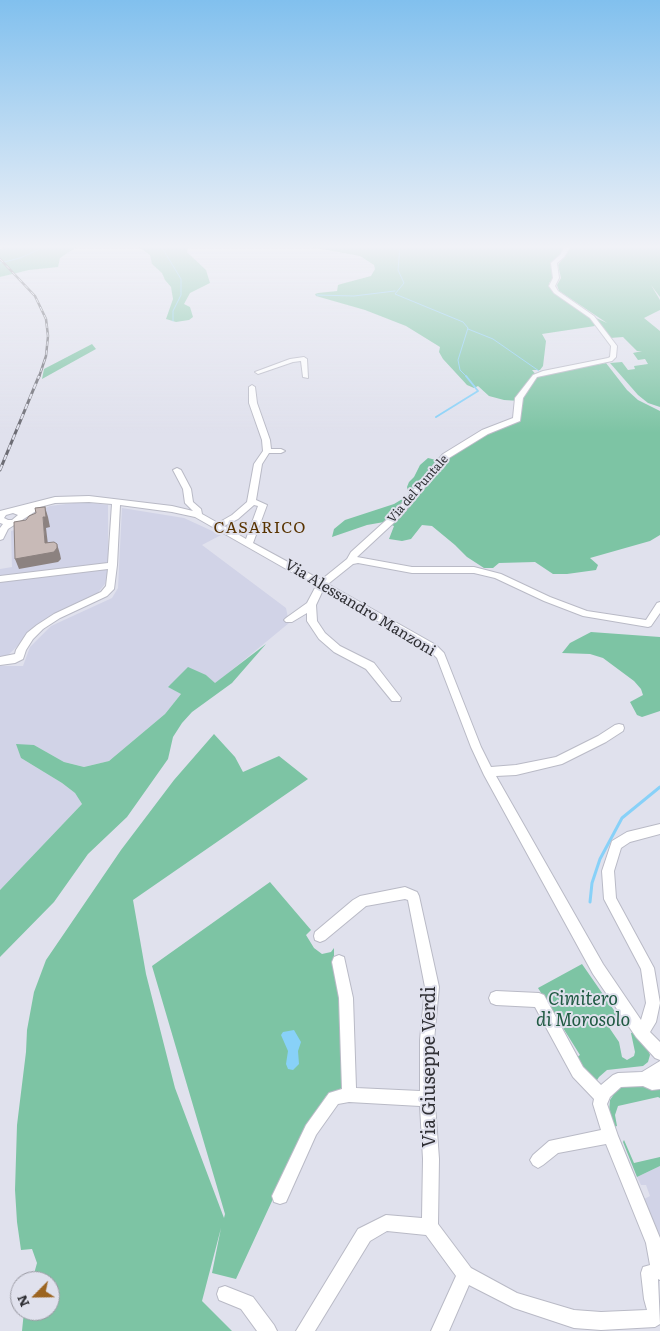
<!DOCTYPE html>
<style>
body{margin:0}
#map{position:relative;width:660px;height:1331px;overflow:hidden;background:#e0e1ed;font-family:Literata,serif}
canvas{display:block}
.north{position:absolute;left:10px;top:1271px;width:50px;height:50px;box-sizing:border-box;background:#e0e1ed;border:1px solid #9a9aa3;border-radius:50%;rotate:247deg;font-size:14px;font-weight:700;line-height:20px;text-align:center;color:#303035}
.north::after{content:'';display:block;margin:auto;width:18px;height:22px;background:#9c6420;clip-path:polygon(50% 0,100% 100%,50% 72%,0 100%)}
</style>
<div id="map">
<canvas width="660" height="1331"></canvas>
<div class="north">N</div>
</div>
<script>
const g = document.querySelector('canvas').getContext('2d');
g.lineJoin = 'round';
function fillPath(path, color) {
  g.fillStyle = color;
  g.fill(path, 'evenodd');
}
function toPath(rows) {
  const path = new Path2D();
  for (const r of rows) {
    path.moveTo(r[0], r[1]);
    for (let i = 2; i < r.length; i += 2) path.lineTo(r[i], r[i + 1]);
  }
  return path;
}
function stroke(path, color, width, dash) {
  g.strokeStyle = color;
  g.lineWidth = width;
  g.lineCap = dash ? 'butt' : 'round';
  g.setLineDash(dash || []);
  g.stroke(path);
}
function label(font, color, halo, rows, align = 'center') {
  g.font = font + ' Literata,serif';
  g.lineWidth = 4;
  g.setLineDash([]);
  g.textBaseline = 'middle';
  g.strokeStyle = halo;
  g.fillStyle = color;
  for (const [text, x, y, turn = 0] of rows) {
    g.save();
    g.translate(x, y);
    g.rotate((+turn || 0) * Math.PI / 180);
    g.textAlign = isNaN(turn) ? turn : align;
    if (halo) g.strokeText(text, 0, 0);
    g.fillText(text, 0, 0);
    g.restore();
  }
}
fillPath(toPath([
 [82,502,108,505,108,574,105,584,96,595,47,618,7,656,0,656,0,569,12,567,11,531,25,527,36,513,50,506],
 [122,508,184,518,221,535,202,545,286,608,289,623,215,684,206,675,168,686,181,694,165,714,109,761,84,767,64,762,34,745,21,758,62,783,75,793,82,804,0,890,0,666,23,666,30,647,51,626,112,598,118,588],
 [660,1166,660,1236,644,1199,650,1196,646,1185,641,1185,637,1177]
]), '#d1d3e7');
fillPath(toPath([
 [6,246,78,246,60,258,58,267,29,270,0,277,0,249],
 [137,246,189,246,187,252,206,270,210,283,190,293,184,304,190,307,193,317,189,320,176,322,166,319,173,299,171,287,165,280,162,273,152,264,150,255],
 [305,246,565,246,562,253,552,265,554,279,549,283,550,288,590,317,595,326,542,334,546,341,543,366,540,370,532,370,538,377,548,373,606,363,627,390,638,400,660,411,660,535,650,541,590,558,598,565,596,570,567,574,553,574,535,562,499,563,493,568,484,568,467,557,455,545,432,526,422,525,411,539,402,541,389,539,394,526,384,522,367,525,332,537,334,529,345,520,394,504,409,495,407,487,409,482,414,477,420,465,428,458,436,460,447,451,512,422,520,401,504,400,489,396,478,386,474,388,467,385,443,359,439,352,440,347,406,326,365,310,316,296,315,294,318,293,337,291,338,285,341,284,371,276,375,269,374,265,360,256],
 [572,246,660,246,660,297,651,285,660,300,660,310,644,318,660,331,660,407,648,403,638,395,610,363,622,362,628,370,635,369,634,366,648,364,645,359,638,360,633,353,642,351,637,351,623,337,610,338,594,317,607,323,559,291,557,285,561,278,558,265],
 [92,344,96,349,42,379,44,369],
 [591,632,660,637,660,711,642,717,637,715,630,702,643,695,641,689,634,681,603,658,590,654,562,653,570,643],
 [266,644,232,683,192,712,182,723,173,737,168,759,127,817,88,854,54,902,0,957,0,890,82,804,75,793,62,783,21,758,16,744,34,745,64,762,84,767,109,761,165,714,181,694,168,687,188,667,206,675,215,683],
 [214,734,235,757,243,772,279,756,308,779,133,900,146,974,175,1088,224,1218,225,1214,152,966,270,882,311,930,306,935,314,948,322,954,331,952,334,948,334,962,340,989,344,1087,326,1096,309,1121,236,1279,212,1273,221,1228,202,1301,232,1331,22,1331,24,1311,50,1311,50,1281,32,1281,37,1263,32,1249,21,1250,17,1222,15,1190,17,1125,26,1052,27,1030,34,992,46,960,121,850,174,780],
 [582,964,618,1016,606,1023,619,1042,622,1057,627,1060,634,1056,635,1052,631,1033,634,1032,648,1050,650,1055,648,1062,643,1066,607,1070,599,1077,594,1085,574,1059,580,1055,538,988],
 [626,1086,660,1086,660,1098,658,1097,618,1106,615,1115,617,1126,614,1127,609,1112,610,1100,618,1088],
 [624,1140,634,1163,660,1157,660,1166,637,1177,623,1142]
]), '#7dc4a4');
fillPath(toPath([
 [294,1030,301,1042,298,1051,299,1064,293,1070,288,1069,286,1064,288,1051,281,1035,283,1032]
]), '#88d1f8');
stroke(toPath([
 [161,246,181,279,181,295,173,311,173,321],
 [400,246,398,270,404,283,395,294,463,322,468,328,458,360,460,370,467,377],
 [0,263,20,258,47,246],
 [317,295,354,296,395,291],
 [468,329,493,339,539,371]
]), '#88d1f8', 1);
stroke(toPath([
 [436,417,478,391,466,376]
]), '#88d1f8', 2);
stroke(toPath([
 [590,902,592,883,600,859,622,818,660,787]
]), '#88d1f8', 3);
const minor = toPath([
 [565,246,571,246,564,257,557,263,559,278,555,286,558,291,594,316,617,346,616,357,612,361,537,377,523,398,520,421,488,434,449,458,400,517,357,557,412,567,474,567,501,574,550,597,587,611,646,620,657,603,660,602,660,613,651,626,648,627,583,616,544,601,495,578,474,573,412,573,358,563,353,564,328,584,436,645,444,653,481,747,491,767,516,765,556,757,598,736,615,725,619,724,623,725,624,728,623,731,606,742,562,764,516,775,496,776,603,964,641,1020,646,1003,641,969,604,899,602,871,612,841,627,832,660,824,660,834,630,842,621,848,614,871,616,898,654,968,660,1003,656,1022,650,1032,660,1042,660,1060,655,1058,636,1037,593,974,484,775,471,747,437,658,430,651,323,590,316,605,317,621,325,633,340,646,374,663,401,698,400,701,392,701,366,669,334,652,319,639,307,621,307,613,292,622,286,622,284,620,286,618,307,603,316,586,195,517,172,512,120,505,117,565,114,589,107,596,60,618,43,629,33,639,26,650,23,659,15,663,0,665,0,657,15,654,16,650,27,633,37,625,54,614,101,592,106,586,108,569,0,582,0,576,108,563,112,504,89,502,55,503,36,508,36,511,8,529,3,539,0,540,0,528,3,524,0,523,0,511,55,497,89,496,172,506,193,511,185,503,183,489,173,470,177,468,181,470,191,489,193,502,201,509,202,514,218,523,232,515,247,502,254,464,263,451,262,440,249,403,249,387,252,385,255,387,257,403,270,440,271,449,281,449,285,451,281,453,269,453,262,464,256,500,267,505,253,543,321,580,347,559,351,552,394,513,443,454,482,430,513,418,515,398,533,375,543,371,608,358,610,357,611,346,590,318,554,293,549,286,553,278,551,263,560,255,565,246],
 [254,505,258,506,246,539,224,526,238,519,254,505],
 [13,513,18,515,12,520,8,520,4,518,6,515,13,513],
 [304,357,307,359,308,378,303,377,301,361,293,362,258,374,255,372,290,359,304,357],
 [405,887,417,892,419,896,439,987,434,1040,434,1091,439,1159,438,1224,471,1268,517,1293,574,1310,601,1312,647,1310,644,1299,641,1273,643,1267,650,1265,646,1243,606,1144,558,1153,543,1165,538,1168,533,1165,530,1160,533,1155,549,1141,601,1130,593,1104,594,1099,573,1077,535,1007,496,1005,491,1003,489,998,491,993,496,991,539,993,544,995,583,1067,601,1085,613,1075,618,1073,642,1072,660,1061,660,1089,652,1090,643,1086,621,1087,610,1097,607,1104,618,1136,660,1238,660,1280,658,1279,660,1324,655,1327,601,1330,574,1328,514,1308,469,1285,449,1331,431,1331,456,1276,426,1235,387,1231,370,1241,315,1331,296,1331,358,1229,386,1215,422,1218,423,1159,420,1106,349,1102,338,1104,316,1135,286,1202,280,1204,274,1202,272,1196,306,1125,329,1093,342,1089,339,998,332,962,334,957,339,955,344,957,353,998,356,1088,420,1091,420,1040,425,987,408,900,405,899,366,906,325,940,320,942,315,940,314,936,315,932,353,900,360,896,405,887],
 [225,1286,253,1297,274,1325,277,1331,257,1331,241,1309,219,1300,217,1294,219,1288,225,1286]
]);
stroke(minor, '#b9bac6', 2);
fillPath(minor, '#fff');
const railFar1 = toPath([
 [0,259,35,296,46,319,48,336,46,356,39,377]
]);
const rail = toPath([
 [0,470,39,376]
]);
stroke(railFar1, '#6c6c74', 2.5);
stroke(rail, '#6c6c74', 3);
stroke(railFar1, '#e0e1ed', 1, [4.5]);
stroke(rail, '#e0e1ed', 2, [5.5]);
fillPath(toPath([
 [45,507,48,517,50,527,46,528,49,553,57,544,60,554,61,559,58,562,19,569,15,559,45,543,43,517]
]), '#8c8280');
const building = toPath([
 [45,507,46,517,43,517,45,543,54,542,57,544,57,548,54,552,15,559,14,522,26,520,29,516,36,513,35,508,45,507]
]);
fillPath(building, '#c8bab7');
stroke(building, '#8c8280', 1);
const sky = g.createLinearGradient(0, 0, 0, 433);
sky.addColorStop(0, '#81c0ee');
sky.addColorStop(0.57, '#f1f2f7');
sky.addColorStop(1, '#f1f2f700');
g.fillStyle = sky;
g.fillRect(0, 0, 660, 433);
label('12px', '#303035', '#e0e1ed', [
 ["Via del Puntale",418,489,-49]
]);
label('15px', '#303035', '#e0e1ed', [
 ["Via Alessandro Manzoni",360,608,31]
]);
g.letterSpacing = '1px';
label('16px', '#583300', '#e0e1ed', [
 ["CASARICO",260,528]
]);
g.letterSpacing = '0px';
label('italic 18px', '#205a43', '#e0e1ed', [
 ["Cimitero",583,1000],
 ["di Morosolo",583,1021]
]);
label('18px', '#303035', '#e0e1ed', [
 ["Via Giuseppe Verdi",430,1067,-90]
]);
</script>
